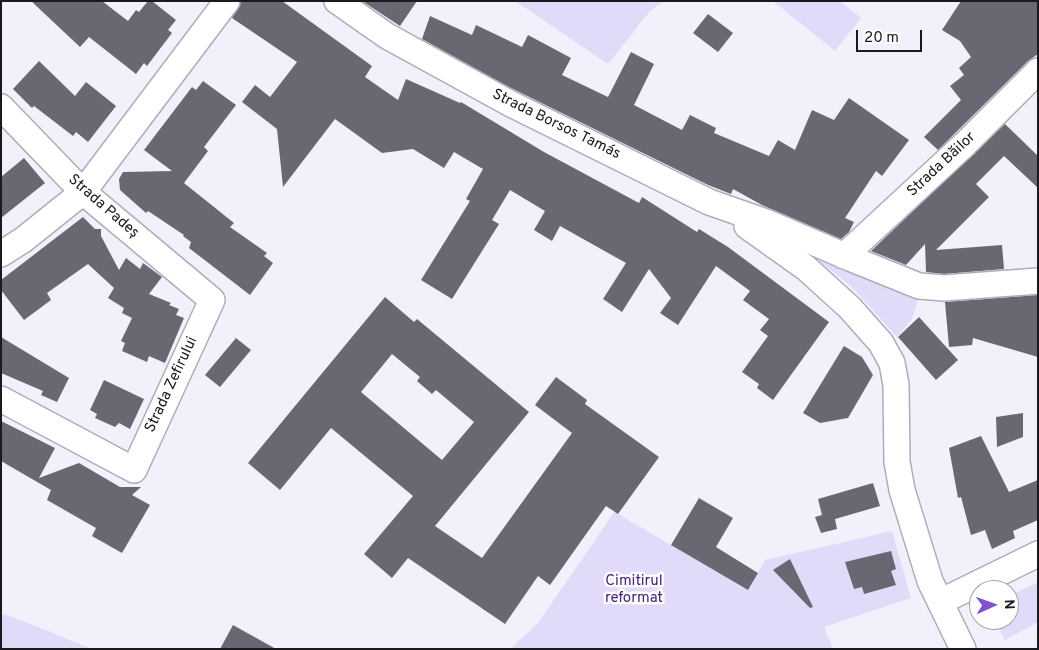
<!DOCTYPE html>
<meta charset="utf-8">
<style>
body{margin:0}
#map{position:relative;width:1039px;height:650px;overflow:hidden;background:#f3f0fc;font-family:Overpass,sans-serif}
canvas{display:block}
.frame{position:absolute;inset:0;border:2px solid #1a191d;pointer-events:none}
.north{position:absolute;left:969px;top:580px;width:50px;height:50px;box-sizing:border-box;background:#fff;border:1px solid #a3a3a5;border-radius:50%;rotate:88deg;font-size:14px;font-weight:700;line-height:20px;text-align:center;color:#1a191d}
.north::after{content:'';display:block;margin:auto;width:18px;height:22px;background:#7f53cc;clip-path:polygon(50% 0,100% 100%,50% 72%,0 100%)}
.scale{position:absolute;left:856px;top:30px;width:66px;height:22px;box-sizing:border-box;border:2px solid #1a191d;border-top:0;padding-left:6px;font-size:15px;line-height:18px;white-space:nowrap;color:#1a191d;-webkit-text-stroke:4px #fff;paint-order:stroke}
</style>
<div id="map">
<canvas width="1039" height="650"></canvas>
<div class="frame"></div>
<div class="north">N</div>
<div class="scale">20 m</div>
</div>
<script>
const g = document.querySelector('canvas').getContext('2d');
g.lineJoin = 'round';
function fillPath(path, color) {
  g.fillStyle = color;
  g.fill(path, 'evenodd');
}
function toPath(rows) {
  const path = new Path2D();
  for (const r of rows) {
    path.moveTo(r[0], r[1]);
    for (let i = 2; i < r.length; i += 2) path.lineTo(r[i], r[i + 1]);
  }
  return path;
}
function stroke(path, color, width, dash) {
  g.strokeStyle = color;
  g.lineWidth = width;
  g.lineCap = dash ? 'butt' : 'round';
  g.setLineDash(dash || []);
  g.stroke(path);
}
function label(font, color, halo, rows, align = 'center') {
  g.font = font + ' Overpass,sans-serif';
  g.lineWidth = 5;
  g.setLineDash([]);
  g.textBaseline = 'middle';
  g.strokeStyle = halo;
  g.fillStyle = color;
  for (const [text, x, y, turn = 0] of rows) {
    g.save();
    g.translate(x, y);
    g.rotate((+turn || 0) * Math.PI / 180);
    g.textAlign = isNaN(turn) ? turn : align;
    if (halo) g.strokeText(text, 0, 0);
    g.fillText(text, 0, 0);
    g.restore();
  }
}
fillPath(toPath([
 [515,1,664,1,650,11,608,64],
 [773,1,840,1,861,18,835,51],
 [808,252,919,297,912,319,897,337,853,288],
 [615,511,628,520,748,590,765,560,892,531,911,598,824,627,833,649,510,649,538,623],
 [1038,582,1038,622,1005,640,994,620,1009,620,1009,596],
 [1,613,33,625,92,649,1,649]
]), '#e2daf9');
fillPath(toPath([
 [31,1,102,1,128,21,136,10,139,12,148,1,152,1,176,20,168,30,172,33,147,66,144,63,136,74,89,37,80,47],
 [241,1,282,1,372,66,365,77,398,100,406,79,460,103,461,102,544,152,639,203,642,197,697,232,699,229,728,247,829,322,773,400,757,388,759,384,742,372,768,336,760,330,769,319,743,300,750,291,716,266,678,325,660,313,671,298,649,269,622,312,603,299,626,263,560,226,552,241,534,230,545,211,510,190,492,220,499,224,452,299,421,280,470,201,466,199,483,169,454,152,444,168,413,149,382,153,335,119,283,187,277,129,242,102,255,85,270,97,297,62,232,18],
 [362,1,417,1,400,26],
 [961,1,1038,1,1038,54,1028,61,938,150,924,137,961,100,950,86,964,75,959,68,971,57,960,41,942,30],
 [708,14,733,33,718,52,693,33],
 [430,16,472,35,476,25,522,47,528,35,571,58,562,75,608,97,631,52,654,64,634,105,682,130,690,115,716,128,714,133,769,156,778,140,795,150,812,110,834,120,849,98,909,140,882,176,876,171,845,218,854,222,849,232,841,239,762,205,733,189,731,194,708,185,509,87,422,39],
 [39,61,75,96,86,82,116,106,88,142,76,132,73,136,34,106,32,108,13,89],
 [203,81,236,105,204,147,208,151,184,183,234,223,230,227,267,253,264,256,273,263,250,295,189,248,191,242,183,236,184,235,148,211,146,213,120,190,119,179,123,172,172,171,144,150,192,87,196,90],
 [1005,124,1038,156,1038,188,1004,156,976,184,989,197,936,250,1002,245,1004,269,944,274,926,272,925,244,906,265,871,251],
 [24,158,45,183,1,218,1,177],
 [83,217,95,229,101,229,101,236,119,270,126,258,140,269,143,263,162,277,149,294,171,303,169,305,179,309,176,315,184,318,165,363,149,356,147,362,122,351,125,343,121,341,132,318,122,313,124,308,108,298,114,288,88,264,47,293,51,300,24,320,1,290,1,280],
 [1038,295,1038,357,973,338,972,345,949,347,945,302],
 [385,297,414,322,417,319,529,412,435,526,482,558,572,433,535,405,556,377,587,400,585,404,659,457,618,514,606,506,550,585,538,576,505,624,408,558,392,578,364,554,413,496,331,428,280,490,248,463],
 [392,354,420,377,417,381,432,394,436,390,474,422,442,460,361,392],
 [919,317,958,360,936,380,898,337],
 [1,337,69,378,57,402,41,395,43,391,1,373],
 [236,338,251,350,220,387,205,375],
 [844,346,862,357,873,375,848,418,820,423,803,413],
 [104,380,144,399,130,429,119,423,115,427,95,418,97,414,90,410],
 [1023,413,1023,437,997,447,996,417],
 [1,421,55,448,39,478,79,463,120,487,141,487,132,495,150,505,122,553,92,536,96,528,47,500,51,490,1,461],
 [981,436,1009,492,1038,480,1038,520,1013,531,1015,538,992,549,985,530,971,535,961,497,958,498,949,448],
 [873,483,880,506,835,519,837,529,821,533,815,517,822,515,818,499],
 [699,498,733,518,716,547,758,573,748,590,671,545],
 [891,551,896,569,891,571,896,585,864,594,862,587,854,589,845,562],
 [790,559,813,607,810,608,773,570],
 [233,625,276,649,220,649]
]), '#6a6772');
const minor = toPath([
 [337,1,387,36,511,104,709,202,766,222,852,259,919,286,944,288,1038,281],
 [1,107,83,192,212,300,134,470,1,399],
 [747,226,806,268,850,308,881,343,892,363,896,385,897,462,902,490,930,581,963,649],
 [1,254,23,240,83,192,227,1],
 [844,256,965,144,1038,71],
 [940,602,1038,554]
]);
stroke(minor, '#afacb8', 28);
stroke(minor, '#fff', 25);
label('15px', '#1a191d', '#fff', [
 ["Strada Borsos Tamás",556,125,26],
 ["Strada Băilor",942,165,-43],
 ["Strada Padeș",103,207,41],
 ["Strada Zefirului",172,385,-65]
]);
label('15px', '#47227c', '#fff', [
 ["Cimitirul",634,582],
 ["reformat",634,599]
]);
</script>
